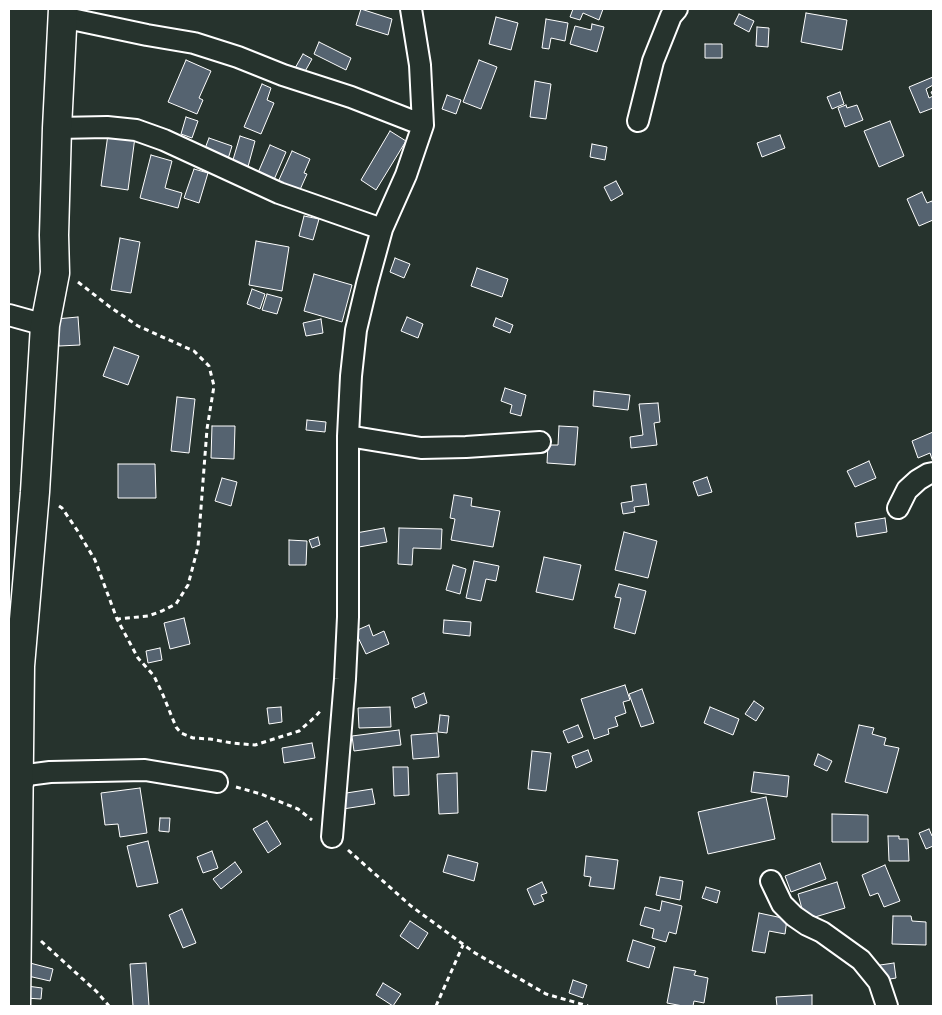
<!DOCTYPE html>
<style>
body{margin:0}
#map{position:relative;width:942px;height:1015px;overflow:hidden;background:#26332d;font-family:Caveat,sans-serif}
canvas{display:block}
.frame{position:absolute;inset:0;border:10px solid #fff;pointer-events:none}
</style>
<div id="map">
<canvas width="942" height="1015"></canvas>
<div class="frame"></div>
</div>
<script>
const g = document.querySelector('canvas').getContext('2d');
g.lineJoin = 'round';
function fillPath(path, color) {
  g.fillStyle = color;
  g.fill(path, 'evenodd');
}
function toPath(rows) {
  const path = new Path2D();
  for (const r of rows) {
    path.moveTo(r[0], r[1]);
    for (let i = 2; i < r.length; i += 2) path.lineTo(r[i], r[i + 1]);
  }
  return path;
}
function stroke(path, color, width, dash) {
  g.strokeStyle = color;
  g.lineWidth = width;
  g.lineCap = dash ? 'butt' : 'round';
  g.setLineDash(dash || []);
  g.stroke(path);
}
const building = toPath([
 [361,9,392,19,388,35,356,25,361,9],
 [573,9,603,9,599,20,583,13,580,20,570,17,573,9],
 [806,13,847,20,842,50,801,42,806,13],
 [739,14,754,21,749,32,734,24,739,14],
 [496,17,518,23,511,50,489,44,496,17],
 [546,19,568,23,565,41,551,38,549,49,542,48,546,19],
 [592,24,604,27,597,52,570,44,575,26,591,30,592,24],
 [757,27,769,28,768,47,756,46,757,27],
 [319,42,351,58,346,70,314,54,319,42],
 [705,44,722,44,722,58,705,58,705,44],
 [303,54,312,59,303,75,294,70,303,54],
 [186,60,211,71,199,98,203,100,197,114,168,102,186,60],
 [479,60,497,67,481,109,463,102,479,60],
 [933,77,933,85,926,89,929,98,933,96,931,92,933,91,933,108,920,113,909,87,933,77],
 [535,81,551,84,546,119,530,117,535,81],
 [262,84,271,88,267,100,274,103,261,134,244,127,262,84],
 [840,92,844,104,832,109,827,97,840,92],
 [447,95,461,100,456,114,442,109,447,95],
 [846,105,847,108,857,105,863,120,845,127,838,108,846,105],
 [186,117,198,121,192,138,181,134,186,117],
 [890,121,904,156,879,167,864,131,890,121],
 [390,131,406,141,376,190,361,180,390,131],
 [108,134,135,137,128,190,101,186,108,134],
 [780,135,785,148,762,157,757,143,780,135],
 [240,136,255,141,246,174,230,170,240,136],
 [209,138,232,146,228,159,204,151,209,138],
 [592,144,607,147,605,160,590,157,592,144],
 [270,145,286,152,273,182,257,175,270,145],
 [292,151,310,159,304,173,307,174,299,192,278,182,292,151],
 [151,155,172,161,165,188,182,193,178,208,140,198,151,155],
 [194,169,208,173,199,203,184,198,194,169],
 [616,181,623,194,611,201,604,187,616,181],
 [922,192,927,203,932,201,933,205,933,220,919,226,907,199,922,192],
 [304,216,319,219,313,240,299,236,304,216],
 [120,238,140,242,131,293,111,290,120,238],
 [256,241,289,247,282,291,249,285,256,241],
 [395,258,410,264,404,278,390,272,395,258],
 [477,268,508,279,502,297,471,286,477,268],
 [314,274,352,285,342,322,304,311,314,274],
 [252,289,265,294,260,309,247,304,252,289],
 [267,294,282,298,277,314,262,310,267,294],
 [78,317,80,345,59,346,56,319,78,317],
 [407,317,423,324,418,338,401,331,407,317],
 [496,318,513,325,510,333,493,326,496,318],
 [321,319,323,333,306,336,303,323,321,319],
 [114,347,139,356,128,385,103,376,114,347],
 [505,388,526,395,521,416,510,413,512,405,501,401,505,388],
 [594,391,630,395,628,410,593,406,594,391],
 [177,397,195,399,189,453,171,451,177,397],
 [658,403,660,422,654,423,657,445,631,448,630,437,643,435,639,404,658,403],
 [307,420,326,422,325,432,306,430,307,420],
 [212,426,235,426,234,459,211,458,212,426],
 [559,426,578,427,575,465,547,463,548,445,558,445,559,426],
 [933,432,933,462,930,453,918,458,912,441,933,432],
 [869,461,876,478,855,487,847,471,869,461],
 [118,464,155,464,156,498,118,498,118,464],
 [707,477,712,492,698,496,693,482,707,477],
 [222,478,237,482,231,506,215,501,222,478],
 [646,484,649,505,634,507,635,512,623,514,621,503,633,501,631,486,646,484],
 [454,495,472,498,471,506,500,511,493,547,451,540,455,519,450,518,454,495],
 [885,518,887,532,857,537,855,523,885,518],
 [384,528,387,542,359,547,356,533,384,528],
 [399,528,442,529,441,549,413,548,412,565,398,564,399,528],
 [624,532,657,541,648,578,615,570,624,532],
 [318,537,320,545,312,548,309,540,318,537],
 [289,540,307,541,306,565,289,565,289,540],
 [544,557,581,565,573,600,536,592,544,557],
 [474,561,499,566,496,581,486,579,481,601,466,598,474,561],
 [453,565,466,569,460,594,446,590,453,565],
 [619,584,646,591,635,634,614,628,621,598,615,597,619,584],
 [184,618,190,644,170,649,164,623,184,618],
 [444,620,471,622,470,636,443,633,444,620],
 [369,625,373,636,384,631,389,644,366,654,355,631,369,625],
 [160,648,162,660,148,663,146,651,160,648],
 [625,685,630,700,623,702,626,713,615,717,618,726,608,729,609,734,594,739,581,699,625,685],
 [642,689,654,723,641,727,629,694,642,689],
 [424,693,427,703,415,708,412,698,424,693],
 [754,701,764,708,756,721,745,714,754,701],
 [281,707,282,722,269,724,267,708,281,707],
 [390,707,391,727,359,728,358,708,390,707],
 [710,707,739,719,733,735,704,723,710,707],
 [440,715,449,716,447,733,438,732,440,715],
 [578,725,583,737,568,743,563,731,578,725],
 [859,725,874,728,872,734,886,738,884,745,899,748,887,793,845,782,859,725],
 [399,730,401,745,354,751,352,736,399,730],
 [437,733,439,757,413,759,411,735,437,733],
 [312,743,315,758,284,763,282,748,312,743],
 [588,750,592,761,576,768,572,756,588,750],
 [532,751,551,753,546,791,528,789,532,751],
 [818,754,832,761,827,771,814,765,818,754],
 [393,767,408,767,409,795,394,796,393,767],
 [754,772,789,776,787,797,751,792,754,772],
 [457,773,458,813,439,814,437,774,457,773],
 [140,788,147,833,120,837,118,824,105,825,101,793,140,788],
 [372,789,375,804,343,809,340,794,372,789],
 [766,797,775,839,708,854,698,812,766,797],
 [832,814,868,815,868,842,832,842,832,814],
 [160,818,170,818,169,832,159,831,160,818],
 [267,821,281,844,268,853,253,829,267,821],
 [929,829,932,836,933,835,933,846,926,849,919,833,929,829],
 [888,836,899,836,899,839,908,839,909,861,889,861,888,836],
 [148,841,158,883,137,887,127,846,148,841],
 [212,851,218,868,203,873,197,857,212,851],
 [448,855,478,863,474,881,443,872,448,855],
 [586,856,618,860,614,889,589,886,591,877,584,876,586,856],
 [235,862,242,872,221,889,213,879,235,862],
 [820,863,826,879,791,892,785,876,820,863],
 [885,865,900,901,884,907,878,893,870,896,862,875,885,865],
 [660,877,683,881,680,900,656,895,660,877],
 [542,882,547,893,541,895,544,901,534,905,527,889,542,882],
 [837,882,845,908,805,920,798,894,837,882],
 [706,887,720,891,717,903,702,898,706,887],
 [662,901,682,906,676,934,669,932,666,942,652,938,654,929,640,925,645,907,660,911,662,901],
 [182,909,196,943,183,948,169,915,182,909],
 [759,913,787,919,785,934,769,931,765,953,752,951,759,913],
 [893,916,911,916,912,921,926,922,926,945,892,944,893,916],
 [410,921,428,933,418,949,400,936,410,921],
 [633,940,655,947,649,968,627,961,633,940],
 [30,963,53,969,50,981,28,976,30,963],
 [146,963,149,1006,133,1006,130,964,146,963],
 [894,963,896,978,890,979,891,985,883,986,880,965,894,963],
 [674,967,696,971,694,975,708,978,704,1003,694,1001,693,1006,683,1006,667,1003,674,967],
 [573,980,587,985,583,998,569,993,573,980],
 [383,983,401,994,393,1006,376,995,383,983],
 [27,986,42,988,41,999,25,998,27,986],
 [812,995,812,1006,777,1006,776,997,812,995]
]);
fillPath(building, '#556370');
stroke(building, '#fff', 1);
const street = toPath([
 [62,17,147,35,194,43,238,57,283,75,351,97,423,125],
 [638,121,653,61,671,16,677,9],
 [57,128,107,127,136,130,164,140,279,193,382,229],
 [9,315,45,325],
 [348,436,421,448,466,447,540,442],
 [898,508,907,490,918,480,928,474,933,473],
 [18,791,27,775,50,772,145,770,217,782],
 [332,837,345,679,348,617,348,436,351,376,356,330,367,284,382,229,406,175,423,125,420,65,411,9],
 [771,881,782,904,794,916,807,925,822,932,861,960,879,982,887,1006]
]);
const secondary = toPath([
 [16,1006,20,666,35,492,45,325,55,273,54,235,57,128,63,9]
]);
stroke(street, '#fff', 24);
stroke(secondary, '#fff', 31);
stroke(toPath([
 [78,282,110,307,138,326,194,351,209,366,214,386,207,429,198,547,188,585,176,604,162,611,148,616,117,619],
 [59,506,62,508,77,530,95,560,117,619,138,658,154,676,163,695,176,727,181,733,193,738,210,739,232,743,255,745,299,731,315,717,322,709],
 [236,787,261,794,298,809,312,820],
 [348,850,411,906,475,953,546,994,588,1006],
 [41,941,97,992,109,1006],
 [436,1006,463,945]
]), '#fff', 3, [5, 4]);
stroke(street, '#26332d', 20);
stroke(secondary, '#26332d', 28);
</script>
